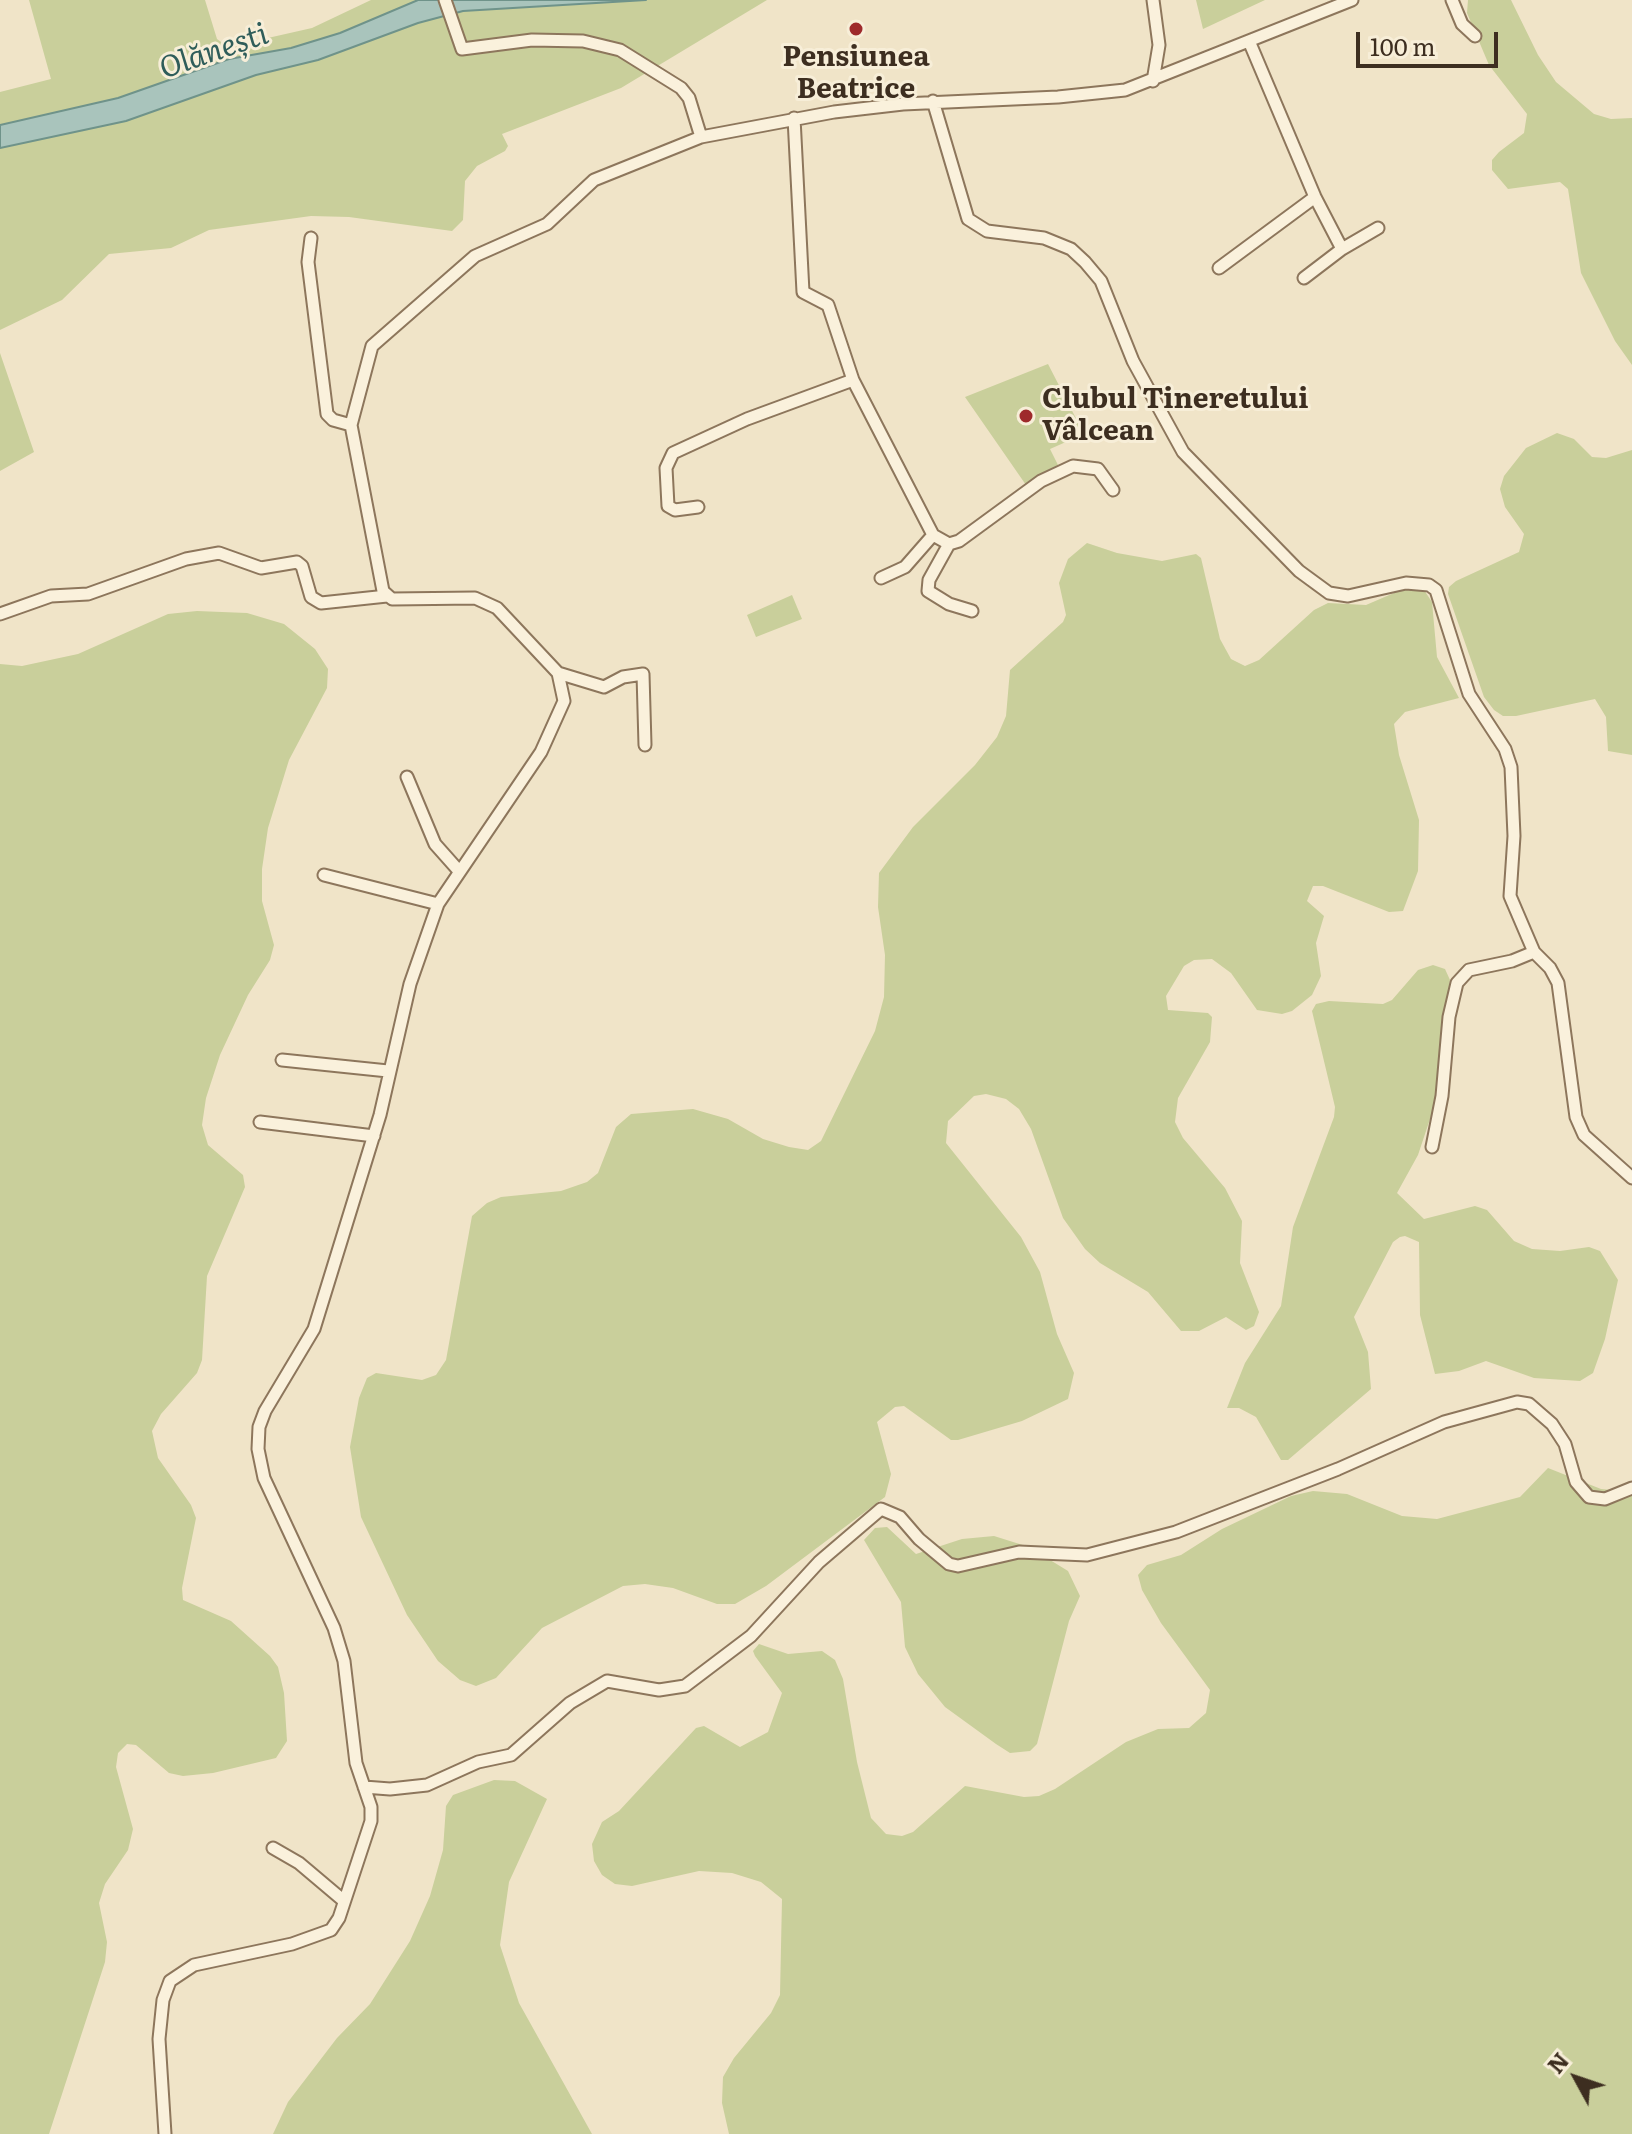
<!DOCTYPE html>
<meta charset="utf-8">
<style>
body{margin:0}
#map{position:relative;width:1632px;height:2134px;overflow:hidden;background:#f0e4c8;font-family:Literata,serif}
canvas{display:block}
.north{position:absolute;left:1536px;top:2038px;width:80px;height:80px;-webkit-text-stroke:6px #f7eed8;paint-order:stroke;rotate:310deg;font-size:22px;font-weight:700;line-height:32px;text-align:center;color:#3d2e20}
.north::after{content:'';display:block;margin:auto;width:28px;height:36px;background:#3d2e20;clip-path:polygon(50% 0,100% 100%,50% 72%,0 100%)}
.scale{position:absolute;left:1356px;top:32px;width:142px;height:36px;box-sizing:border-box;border:4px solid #3d2e20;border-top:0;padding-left:10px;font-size:24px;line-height:28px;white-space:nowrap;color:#3d2e20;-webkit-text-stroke:6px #f7eed8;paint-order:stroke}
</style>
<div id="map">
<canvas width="1632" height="2134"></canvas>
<div class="north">N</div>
<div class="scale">100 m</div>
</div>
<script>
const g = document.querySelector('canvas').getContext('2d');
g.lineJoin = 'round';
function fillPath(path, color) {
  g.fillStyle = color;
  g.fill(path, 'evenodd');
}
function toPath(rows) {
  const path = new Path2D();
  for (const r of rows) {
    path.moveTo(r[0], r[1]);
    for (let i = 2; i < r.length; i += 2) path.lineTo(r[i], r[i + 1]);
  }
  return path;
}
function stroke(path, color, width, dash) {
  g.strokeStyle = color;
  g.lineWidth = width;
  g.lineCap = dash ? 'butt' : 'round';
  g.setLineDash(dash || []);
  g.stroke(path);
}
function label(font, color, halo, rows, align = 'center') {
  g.font = font + ' Literata,serif';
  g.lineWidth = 6;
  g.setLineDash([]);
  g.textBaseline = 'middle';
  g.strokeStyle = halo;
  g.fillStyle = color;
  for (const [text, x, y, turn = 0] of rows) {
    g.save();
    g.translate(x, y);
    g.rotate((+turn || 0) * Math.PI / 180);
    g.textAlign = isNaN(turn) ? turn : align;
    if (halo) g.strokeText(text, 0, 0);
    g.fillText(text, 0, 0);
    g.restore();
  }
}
fillPath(toPath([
 [29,0,205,0,217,39,228,47,312,28,371,0,418,0,340,33,291,48,118,98,0,125,0,92,51,79],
 [646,0,767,0,621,88,502,134,508,146,505,151,477,166,465,181,463,220,452,231,349,217,311,216,209,230,171,248,109,254,62,300,0,330,0,148,126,121,256,75,318,60,418,23,463,11],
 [1196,0,1265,0,1203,29],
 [1468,0,1511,0,1538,55,1556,82,1594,114,1611,119,1632,118,1632,365,1615,341,1581,273,1568,189,1560,182,1508,189,1492,170,1492,160,1499,152,1524,133,1527,114,1489,65,1467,13],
 [0,353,34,452,0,471],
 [1048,364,1084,434,1050,449,1058,465,1026,485,965,397],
 [1557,433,1574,439,1592,457,1606,458,1632,450,1632,755,1608,751,1606,717,1595,699,1516,716,1503,716,1494,710,1484,697,1448,594,1449,587,1456,581,1519,552,1524,534,1505,507,1500,489,1504,476,1526,448],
 [1087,543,1117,553,1162,561,1196,554,1201,558,1220,639,1231,659,1245,666,1259,660,1314,610,1328,603,1366,605,1401,590,1424,590,1432,602,1437,657,1459,698,1405,712,1394,724,1399,755,1419,820,1418,871,1403,911,1389,912,1323,886,1313,886,1307,901,1324,916,1316,943,1321,976,1312,995,1292,1011,1282,1014,1257,1010,1231,973,1212,959,1194,960,1184,966,1166,996,1168,1010,1208,1013,1212,1017,1210,1042,1178,1098,1175,1122,1183,1138,1225,1188,1242,1221,1240,1263,1259,1312,1254,1326,1246,1330,1226,1317,1199,1331,1181,1331,1148,1292,1100,1263,1085,1249,1063,1218,1031,1129,1019,1109,1006,1099,986,1094,974,1096,948,1121,946,1143,1021,1237,1040,1272,1057,1334,1074,1373,1068,1399,1022,1421,958,1440,951,1440,904,1406,895,1407,877,1422,891,1474,885,1497,766,1586,735,1604,717,1604,673,1588,645,1584,623,1586,542,1628,496,1678,476,1686,460,1680,438,1661,407,1615,361,1517,350,1447,359,1398,367,1378,376,1373,422,1380,436,1375,446,1360,472,1216,487,1203,501,1197,561,1191,587,1182,598,1173,616,1127,631,1114,693,1109,728,1119,763,1139,789,1147,808,1150,821,1141,875,1031,884,997,885,955,878,907,879,873,913,827,975,765,997,737,1006,716,1010,670,1063,622,1066,615,1059,583,1068,559],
 [792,595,802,619,756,637,747,615],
 [197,611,247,613,284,624,315,649,328,669,327,688,289,760,268,828,262,869,262,901,274,945,270,960,248,995,220,1055,206,1098,202,1125,208,1145,243,1175,245,1187,207,1276,202,1360,197,1373,161,1414,152,1431,158,1458,191,1505,196,1518,182,1588,183,1600,231,1621,270,1656,278,1667,284,1693,287,1741,276,1758,213,1773,183,1776,169,1773,136,1745,127,1744,118,1753,116,1767,133,1829,128,1850,105,1884,99,1903,107,1942,105,1962,49,2134,0,2134,0,664,22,666,78,654,168,614],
 [1433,965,1445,969,1450,980,1435,1104,1418,1155,1397,1193,1424,1219,1475,1206,1487,1210,1514,1241,1532,1249,1560,1251,1589,1247,1600,1251,1618,1280,1605,1339,1593,1373,1580,1381,1534,1378,1486,1361,1459,1371,1435,1374,1420,1315,1419,1242,1405,1236,1400,1237,1393,1242,1354,1317,1368,1352,1371,1389,1288,1460,1281,1460,1256,1417,1239,1408,1227,1408,1245,1363,1281,1306,1293,1227,1334,1117,1335,1107,1312,1011,1316,1004,1329,1001,1383,1004,1392,1000,1418,970],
 [1548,1468,1601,1489,1632,1492,1632,2134,729,2134,722,2103,723,2077,734,2058,771,2013,780,1995,782,1899,761,1882,732,1873,699,1871,632,1886,615,1884,602,1875,594,1861,592,1844,602,1822,619,1811,696,1728,704,1726,740,1747,768,1732,782,1693,755,1656,753,1651,759,1644,788,1654,822,1651,835,1660,843,1679,857,1762,871,1818,886,1834,902,1836,913,1832,965,1786,1024,1797,1039,1796,1055,1789,1126,1742,1158,1729,1189,1728,1206,1713,1210,1690,1161,1623,1142,1590,1138,1575,1147,1565,1181,1555,1222,1529,1291,1496,1313,1491,1347,1494,1402,1516,1437,1519,1520,1497],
 [887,1527,916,1554,962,1539,994,1536,1029,1547,1068,1571,1080,1596,1069,1621,1037,1744,1030,1751,1010,1753,996,1744,945,1707,918,1674,905,1647,901,1602,864,1540,875,1528],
 [494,1780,515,1781,547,1799,509,1882,500,1945,519,2003,592,2134,273,2134,288,2102,337,2038,370,2004,410,1941,430,1896,443,1850,446,1806,453,1795]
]), '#c9cf9b');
const water = toPath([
 [418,0,646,0,463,11,418,23,318,60,256,75,126,121,0,148,0,125,118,98,229,59,291,48,340,33,418,0]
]);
fillPath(water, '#a9c4bc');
stroke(water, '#6f938a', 2);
const minor = toPath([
 [445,0,462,49,532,40,583,41,620,50,681,88,689,98,701,137],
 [1452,0,1462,24,1475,36],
 [1249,41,1315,197,1342,249,1304,278],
 [1153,81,1159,45,1153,0],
 [933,101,968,219,987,231,1044,238,1071,249,1085,262,1101,281,1133,361,1183,452,1299,571,1329,593,1348,596,1406,583,1429,585,1436,590,1469,694,1505,749,1511,767,1514,836,1510,896,1534,952,1550,968,1558,983,1576,1117,1584,1135,1632,1178],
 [794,118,803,292,828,305,853,380,933,535,949,544,959,541,1041,481,1073,466,1098,469,1113,490],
 [311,238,308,262,327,414,333,420,351,425],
 [1342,249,1378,228],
 [1219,268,1315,197],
 [698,507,675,510,668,506,666,468,673,453,747,419,853,380],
 [949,544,929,580,928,591,949,604,972,611],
 [881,578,905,567,933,535],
 [0,614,51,596,88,594,186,559,219,553,261,568,297,562,302,566,311,597,321,603,387,596],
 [558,673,604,687,623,677,643,674,645,745],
 [407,777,435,844,459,871],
 [324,875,438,904],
 [282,1060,388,1071],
 [260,1122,374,1136],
 [1432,1147,1442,1096,1449,1017,1457,983,1469,970,1512,961,1534,952],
 [364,1787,390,1789,427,1785,478,1762,511,1755,570,1703,607,1681,659,1690,685,1686,751,1636,819,1562,881,1509,900,1517,919,1539,949,1564,958,1566,1019,1552,1087,1555,1176,1532,1338,1469,1444,1422,1517,1402,1529,1404,1552,1424,1565,1444,1576,1482,1589,1497,1605,1499,1632,1488],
 [273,1848,299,1863,344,1901],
 [165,2134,159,2039,163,2000,170,1981,194,1965,292,1944,331,1930,339,1918,371,1821,371,1807,356,1763,344,1661,334,1628,264,1478,258,1449,259,1427,265,1411,314,1329,380,1115,410,984,438,904,541,752,564,701,558,673,497,608,475,598,392,599,383,591,351,425,372,346,475,256,547,224,594,180,701,137,834,112,903,104,1058,97,1125,90,1352,0]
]);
stroke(minor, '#8d765c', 15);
stroke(minor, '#faf1dc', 11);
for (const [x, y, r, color] of [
 [856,29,8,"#9e2a2b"],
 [1026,416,8,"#9e2a2b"]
]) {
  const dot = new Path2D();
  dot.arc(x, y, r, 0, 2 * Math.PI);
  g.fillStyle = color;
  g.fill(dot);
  stroke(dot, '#f7eed8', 3);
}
label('bold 28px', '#3d2e20', '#f7eed8', [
 ["Pensiunea",856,58],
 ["Beatrice",856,90],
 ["Clubul Tineretului",1042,400,"left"],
 ["Vâlcean",1042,432,"left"]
]);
label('italic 30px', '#2f5d5a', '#f7eed8', [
 ["Olănești",214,52,-19]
]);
</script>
